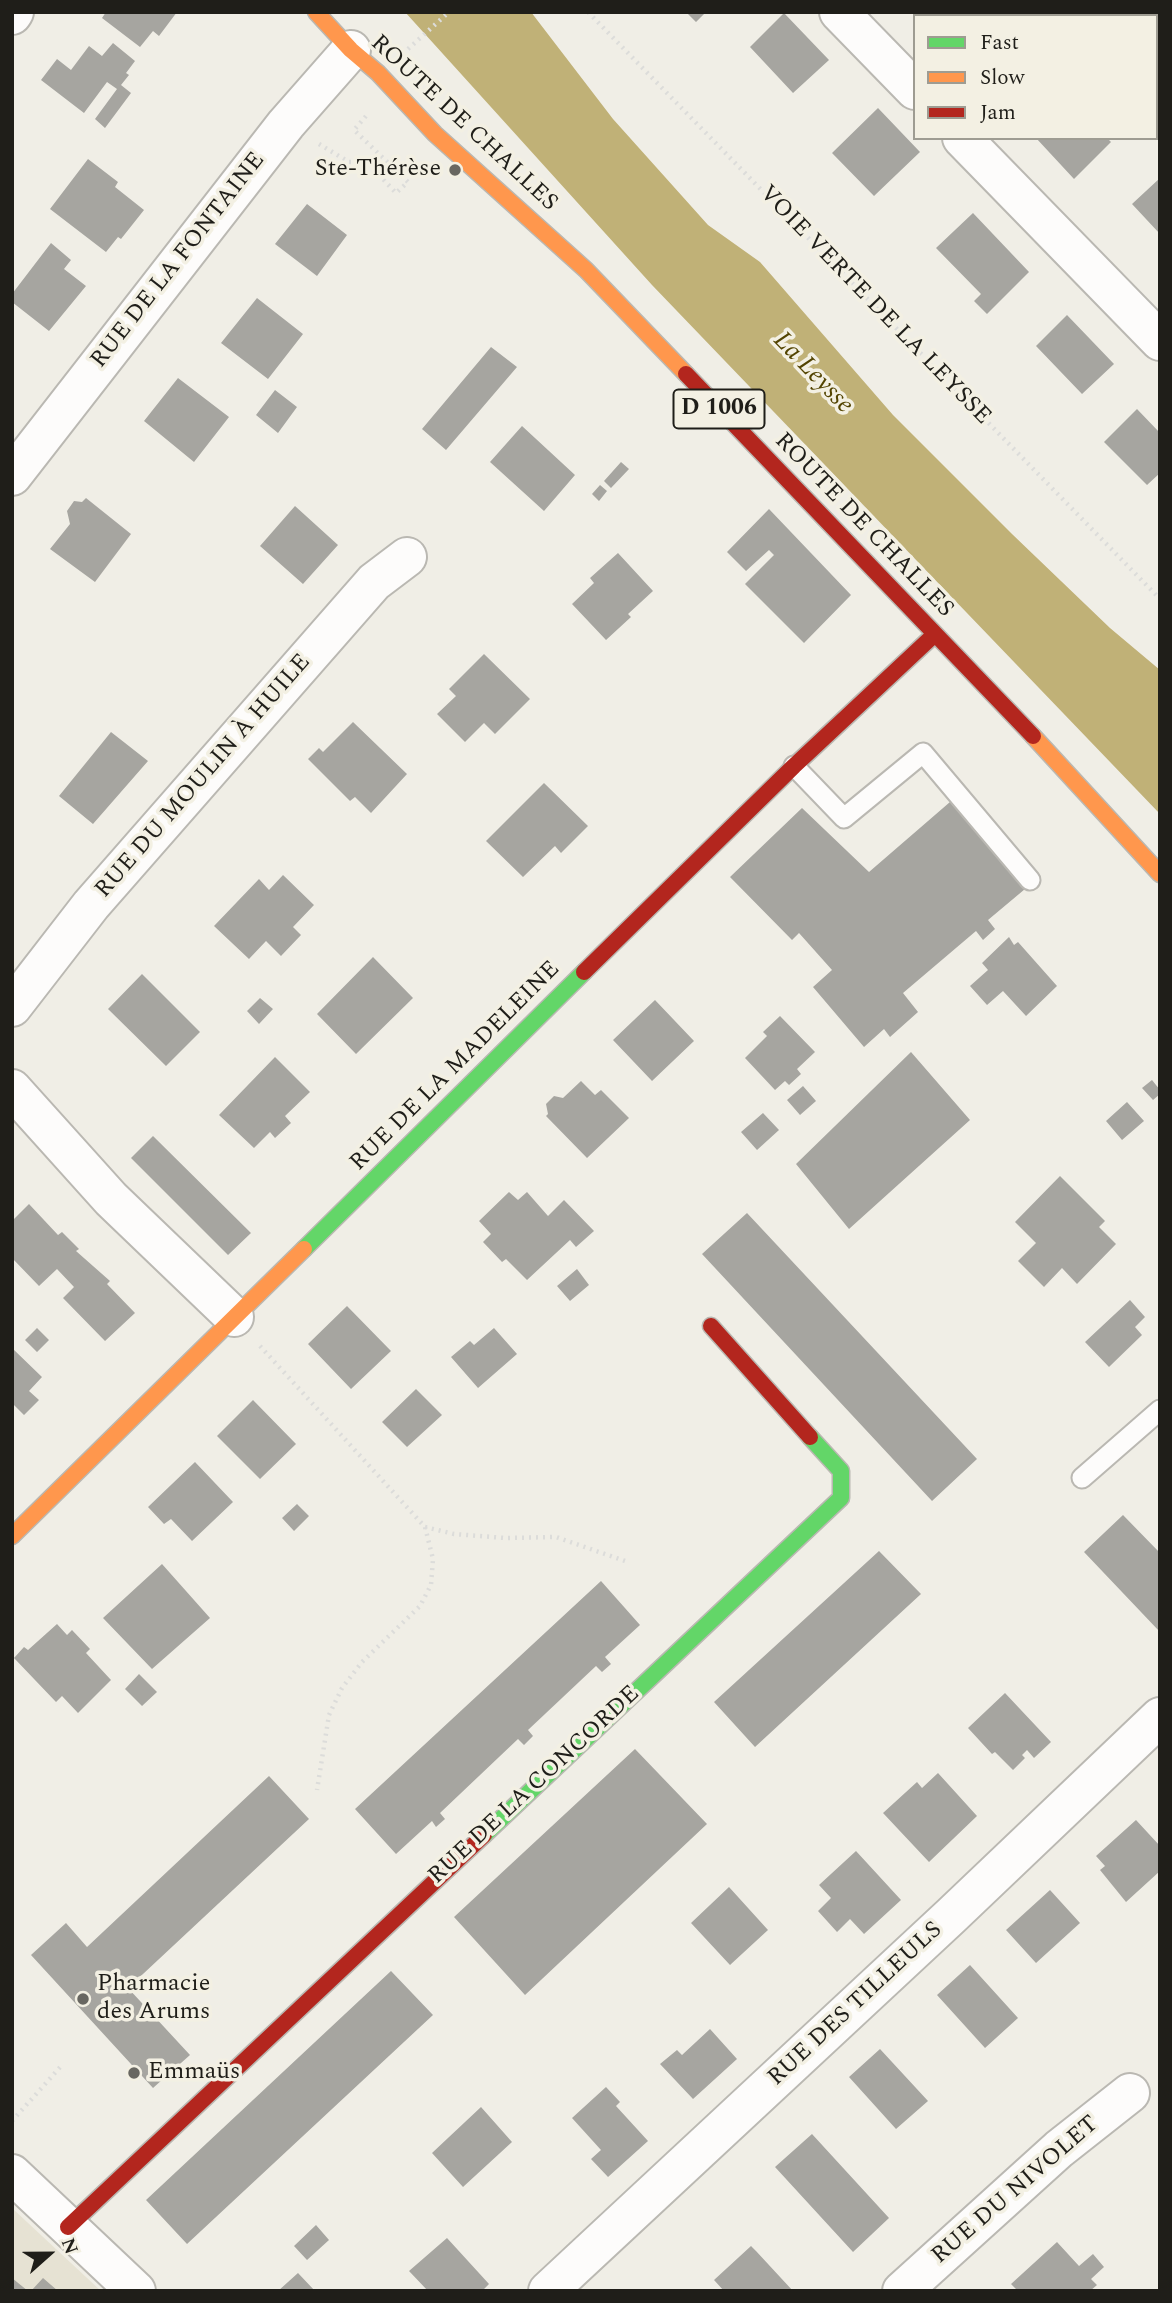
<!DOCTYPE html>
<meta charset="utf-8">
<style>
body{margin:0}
#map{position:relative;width:1172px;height:2303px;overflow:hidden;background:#f0eee6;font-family:Spectral,serif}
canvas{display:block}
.frame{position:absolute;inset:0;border:14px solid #1f1e19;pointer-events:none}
.legend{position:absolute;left:913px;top:14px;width:245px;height:126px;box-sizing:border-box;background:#f3f0e3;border:2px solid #9e9c92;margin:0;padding:9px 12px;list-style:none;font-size:21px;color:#1f1e19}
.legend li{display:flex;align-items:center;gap:14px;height:35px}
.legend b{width:35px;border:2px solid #9e9c92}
.north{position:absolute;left:14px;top:2219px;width:70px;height:70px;-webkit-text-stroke:5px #f3f0e3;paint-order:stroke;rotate:69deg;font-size:19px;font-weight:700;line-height:28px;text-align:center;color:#1f1e19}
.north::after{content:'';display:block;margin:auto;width:24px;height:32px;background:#1f1e19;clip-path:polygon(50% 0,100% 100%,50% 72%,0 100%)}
</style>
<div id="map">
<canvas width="1172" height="2303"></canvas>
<div class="frame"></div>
<ul class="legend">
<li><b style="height:9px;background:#63d668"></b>Fast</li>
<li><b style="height:9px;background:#ff974d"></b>Slow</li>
<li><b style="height:9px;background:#b3261e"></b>Jam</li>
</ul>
<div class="north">N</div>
</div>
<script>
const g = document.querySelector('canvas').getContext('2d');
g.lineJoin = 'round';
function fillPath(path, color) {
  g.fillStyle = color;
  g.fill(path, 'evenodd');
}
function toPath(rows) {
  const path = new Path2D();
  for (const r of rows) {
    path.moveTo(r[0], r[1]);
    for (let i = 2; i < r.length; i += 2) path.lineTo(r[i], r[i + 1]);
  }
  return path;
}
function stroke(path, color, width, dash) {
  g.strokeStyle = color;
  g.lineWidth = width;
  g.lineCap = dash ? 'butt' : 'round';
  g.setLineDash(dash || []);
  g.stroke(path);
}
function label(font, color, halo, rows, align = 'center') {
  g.font = font + ' Spectral,serif';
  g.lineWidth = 7;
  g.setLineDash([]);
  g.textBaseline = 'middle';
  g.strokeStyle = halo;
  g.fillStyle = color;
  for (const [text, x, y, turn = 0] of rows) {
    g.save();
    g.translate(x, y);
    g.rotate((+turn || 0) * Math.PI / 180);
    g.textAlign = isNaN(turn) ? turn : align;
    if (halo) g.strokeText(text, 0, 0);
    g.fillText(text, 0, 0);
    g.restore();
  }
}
fillPath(toPath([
 [12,2208,101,2291,12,2291]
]), '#e6e2d3');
fillPath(toPath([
 [405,12,531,12,613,119,708,225,760,262,893,415,1012,534,1110,628,1160,670,1160,814,652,285]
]), '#c0b177');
fillPath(toPath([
 [106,12,177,12,159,36,153,31,140,47,102,18],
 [686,12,706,12,696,22],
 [949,12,989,12,992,16,945,16],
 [784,13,829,60,793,93,750,47],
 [1160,13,1160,91,1156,88,1156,16],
 [113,43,135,61,126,73,129,75,121,85,131,93,105,128,95,119,117,89,107,82,84,113,41,80,57,59,71,70,89,46,102,56],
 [878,108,920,152,874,196,832,153],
 [1036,138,1107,138,1111,142,1074,179],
 [88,159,118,182,115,187,144,210,121,239,118,237,106,252,50,209],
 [1160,178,1160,234,1132,204],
 [307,204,347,235,317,276,275,244],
 [973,213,1029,272,987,314,974,301,981,294,936,248],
 [51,243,71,260,64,269,86,286,49,331,12,302,12,294],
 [257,298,303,334,268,379,221,343],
 [1067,315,1114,364,1082,394,1036,346],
 [491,347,517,367,446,450,422,429],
 [178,378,229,417,194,462,144,421],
 [275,390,297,407,278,433,256,415],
 [1137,409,1160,433,1160,473,1147,485,1104,442],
 [522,426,575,475,544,511,490,462],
 [621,462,629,469,611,488,604,481],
 [600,485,607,491,599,501,592,494],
 [86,498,131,534,95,582,50,549,70,524,67,511,74,501,82,502],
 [295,506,338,545,303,584,260,546],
 [769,509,851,595,804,643,745,584,774,555,769,550,746,571,727,552],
 [618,553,653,591,628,614,631,617,606,640,572,604,594,583,590,578],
 [484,654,530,699,495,734,484,723,465,742,437,714,456,696,449,689],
 [353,722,407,774,371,813,355,797,350,801,308,759,319,748,323,752],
 [111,732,148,761,93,824,59,796],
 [544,783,588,826,561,853,555,846,523,877,486,841],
 [950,802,1025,889,988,920,995,929,983,940,976,931,903,993,918,1012,890,1037,884,1029,864,1047,813,987,832,970,799,933,792,940,730,877,802,808,869,872],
 [283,875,314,905,293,927,301,935,281,956,266,941,249,959,214,926,259,879,269,890],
 [1009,937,1014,945,1018,942,1057,986,1026,1016,1003,991,987,1005,970,986,988,970,982,963],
 [373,957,413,998,356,1054,317,1014],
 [142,974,200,1032,166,1066,108,1009],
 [260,998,273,1009,259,1024,247,1011],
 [655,1000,694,1041,652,1081,613,1040],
 [780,1016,815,1052,797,1069,801,1074,789,1085,785,1081,775,1090,745,1058,767,1036,763,1032],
 [911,1052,970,1120,849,1229,796,1164],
 [275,1057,310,1092,285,1116,291,1123,275,1138,270,1132,254,1148,219,1115],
 [1152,1080,1160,1090,1160,1094,1153,1100,1142,1088],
 [581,1081,595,1095,601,1090,629,1118,587,1158,546,1116,548,1114,546,1104,554,1096,563,1098],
 [803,1086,816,1101,800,1115,787,1100],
 [1127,1102,1144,1121,1122,1140,1106,1121],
 [763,1113,779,1130,757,1150,741,1132],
 [153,1136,251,1233,228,1255,131,1158],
 [1060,1176,1105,1221,1099,1227,1116,1244,1077,1284,1062,1268,1044,1287,1018,1261,1036,1243,1015,1222],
 [509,1192,518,1200,527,1192,548,1216,564,1200,594,1231,576,1247,570,1240,527,1280,506,1259,502,1262,483,1242,491,1234,479,1221],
 [29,1204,58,1235,62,1232,79,1249,76,1251,110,1281,107,1284,135,1313,105,1341,63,1298,74,1287,57,1269,39,1286,12,1258,12,1221],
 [747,1213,977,1459,932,1501,702,1254],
 [577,1269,589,1285,570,1301,557,1286],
 [1130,1300,1145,1317,1135,1327,1142,1335,1109,1367,1085,1342],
 [347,1306,391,1351,351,1389,308,1344],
 [37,1328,49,1340,37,1352,25,1340],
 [494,1328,517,1354,478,1388,451,1357,470,1341,474,1345],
 [12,1348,42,1377,29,1391,39,1400,24,1415,12,1403],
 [416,1389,442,1415,407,1447,382,1422],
 [253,1400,296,1444,260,1479,217,1436],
 [195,1462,233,1502,192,1541,171,1519,164,1524,148,1507],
 [297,1504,309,1516,294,1531,282,1518],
 [1123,1515,1160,1553,1160,1632,1084,1552],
 [879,1551,921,1594,755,1747,714,1702],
 [162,1564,210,1618,152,1669,103,1618],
 [601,1581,640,1625,605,1657,611,1664,602,1672,596,1666,528,1730,533,1736,524,1745,518,1739,440,1813,445,1819,436,1827,432,1821,396,1854,355,1809],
 [57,1624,67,1635,72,1630,90,1649,86,1653,111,1680,78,1713,62,1696,56,1702,14,1658,24,1647,28,1650],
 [139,1674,157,1692,142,1706,125,1689],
 [1005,1693,1051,1742,1034,1758,1027,1750,1022,1755,1025,1758,1013,1770,995,1752,992,1754,968,1728],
 [635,1749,707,1824,525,1995,454,1917],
 [938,1773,977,1816,929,1862,883,1813,917,1782,922,1788],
 [269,1776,309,1819,128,1988,190,2055,153,2088,31,1955,66,1923,87,1947],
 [1136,1820,1160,1846,1160,1871,1126,1902,1100,1870,1105,1866,1096,1856],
 [856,1851,901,1900,864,1934,850,1919,837,1932,818,1911,831,1898,819,1885],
 [729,1887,768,1930,730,1965,691,1923],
 [1050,1890,1080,1923,1036,1963,1006,1930],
 [970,1965,1018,2018,985,2048,937,1995],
 [391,1971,433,2015,187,2244,146,2200],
 [710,2029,737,2059,693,2099,660,2064,677,2050,682,2055],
 [880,2049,928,2101,896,2129,849,2077],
 [606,2087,620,2102,616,2106,648,2141,608,2177,591,2159,601,2150,572,2118],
 [481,2107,512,2142,463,2187,432,2153],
 [812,2134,889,2218,853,2252,775,2167],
 [316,2225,329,2240,307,2260,294,2246],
 [447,2238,489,2284,482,2291,428,2291,409,2271],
 [1057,2242,1079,2266,1093,2254,1104,2267,1091,2279,1097,2285,1090,2291,1018,2291,1011,2284],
 [751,2246,756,2251,793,2291,724,2291,714,2280],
 [298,2273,315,2291,278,2291],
 [12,2278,28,2291,12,2291],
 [43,2278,58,2291,31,2291]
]), '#a6a5a0');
const lane = toPath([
 [794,766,844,818,923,753,1030,880],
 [1082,1478,1160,1410]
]);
const street = toPath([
 [839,12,915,90],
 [12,15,14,12],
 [962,138,1160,341],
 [12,476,286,124,351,50],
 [12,1007,91,905,374,582,407,557],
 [12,1089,111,1199,234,1317],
 [12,2174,136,2291],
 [548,2291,951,1916,1160,1717],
 [902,2291,1059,2149,1130,2093]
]);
const fast = toPath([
 [304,1249,584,972],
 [484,1835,841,1498,841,1471,810,1437]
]);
const slow = toPath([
 [316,12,351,50,378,73,435,134,586,270,686,374],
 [1033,736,1160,874],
 [12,1536,304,1249]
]);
const jam = toPath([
 [686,374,1033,736],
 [584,972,794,766,935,634],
 [711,1326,810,1437],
 [68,2227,484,1835]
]);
stroke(lane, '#bab8b2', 23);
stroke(street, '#bab8b2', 42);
stroke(fast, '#bab8b2', 19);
stroke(slow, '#bab8b2', 19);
stroke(jam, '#bab8b2', 19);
stroke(toPath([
 [588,12,1160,599],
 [408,49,449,12],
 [319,144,349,162,367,162,396,193,408,182,354,130,366,116],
 [260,1346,425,1527,433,1559,431,1585,420,1606,362,1662,342,1688,329,1715,317,1790],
 [425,1527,454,1534,505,1538,556,1537,625,1561],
 [12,2121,63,2064]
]), '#dcdcda', 4.5, [2, 5]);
stroke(lane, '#fdfcfb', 19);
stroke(street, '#fdfcfb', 38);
stroke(fast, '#63d668', 16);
stroke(slow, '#ff974d', 16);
stroke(jam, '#b3261e', 16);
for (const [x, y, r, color] of [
 [455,170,7,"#686761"],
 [83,1999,7,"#686761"],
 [134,2073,7,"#686761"]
]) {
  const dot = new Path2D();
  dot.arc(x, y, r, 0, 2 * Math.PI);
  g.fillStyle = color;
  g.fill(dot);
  stroke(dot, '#f3f0e3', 2.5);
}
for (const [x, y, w] of [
 [719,409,91]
]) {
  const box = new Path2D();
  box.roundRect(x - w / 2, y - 19.5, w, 39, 5);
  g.fillStyle = '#f3f0e3';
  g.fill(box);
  stroke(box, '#1f1e19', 2);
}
label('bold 23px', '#1f1e19', null, [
 ["D 1006",719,409]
]);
label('24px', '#1f1e19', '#f3f0e3', [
 ["ROUTE DE CHALLES",463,124,43],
 ["RUE DE LA FONTAINE",179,261,-52],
 ["VOIE VERTE DE LA LEYSSE",874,306,46],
 ["ROUTE DE CHALLES",863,526,46],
 ["RUE DU MOULIN À HUILE",204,777,-49],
 ["RUE DE LA MADELEINE",456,1067,-45],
 ["RUE DE LA CONCORDE",535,1786,-43],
 ["RUE DES TILLEULS",856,2005,-43],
 ["RUE DU NIVOLET",1016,2191,-41]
]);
label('24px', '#1f1e19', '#f3f0e3', [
 ["Ste-Thérèse",441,170,"right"],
 ["Pharmacie",97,1985],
 ["des Arums",97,2013],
 ["Emmaüs",148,2073]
], 'left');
label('italic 26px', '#534401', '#f3f0e3', [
 ["La Leysse",812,374,46]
]);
</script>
